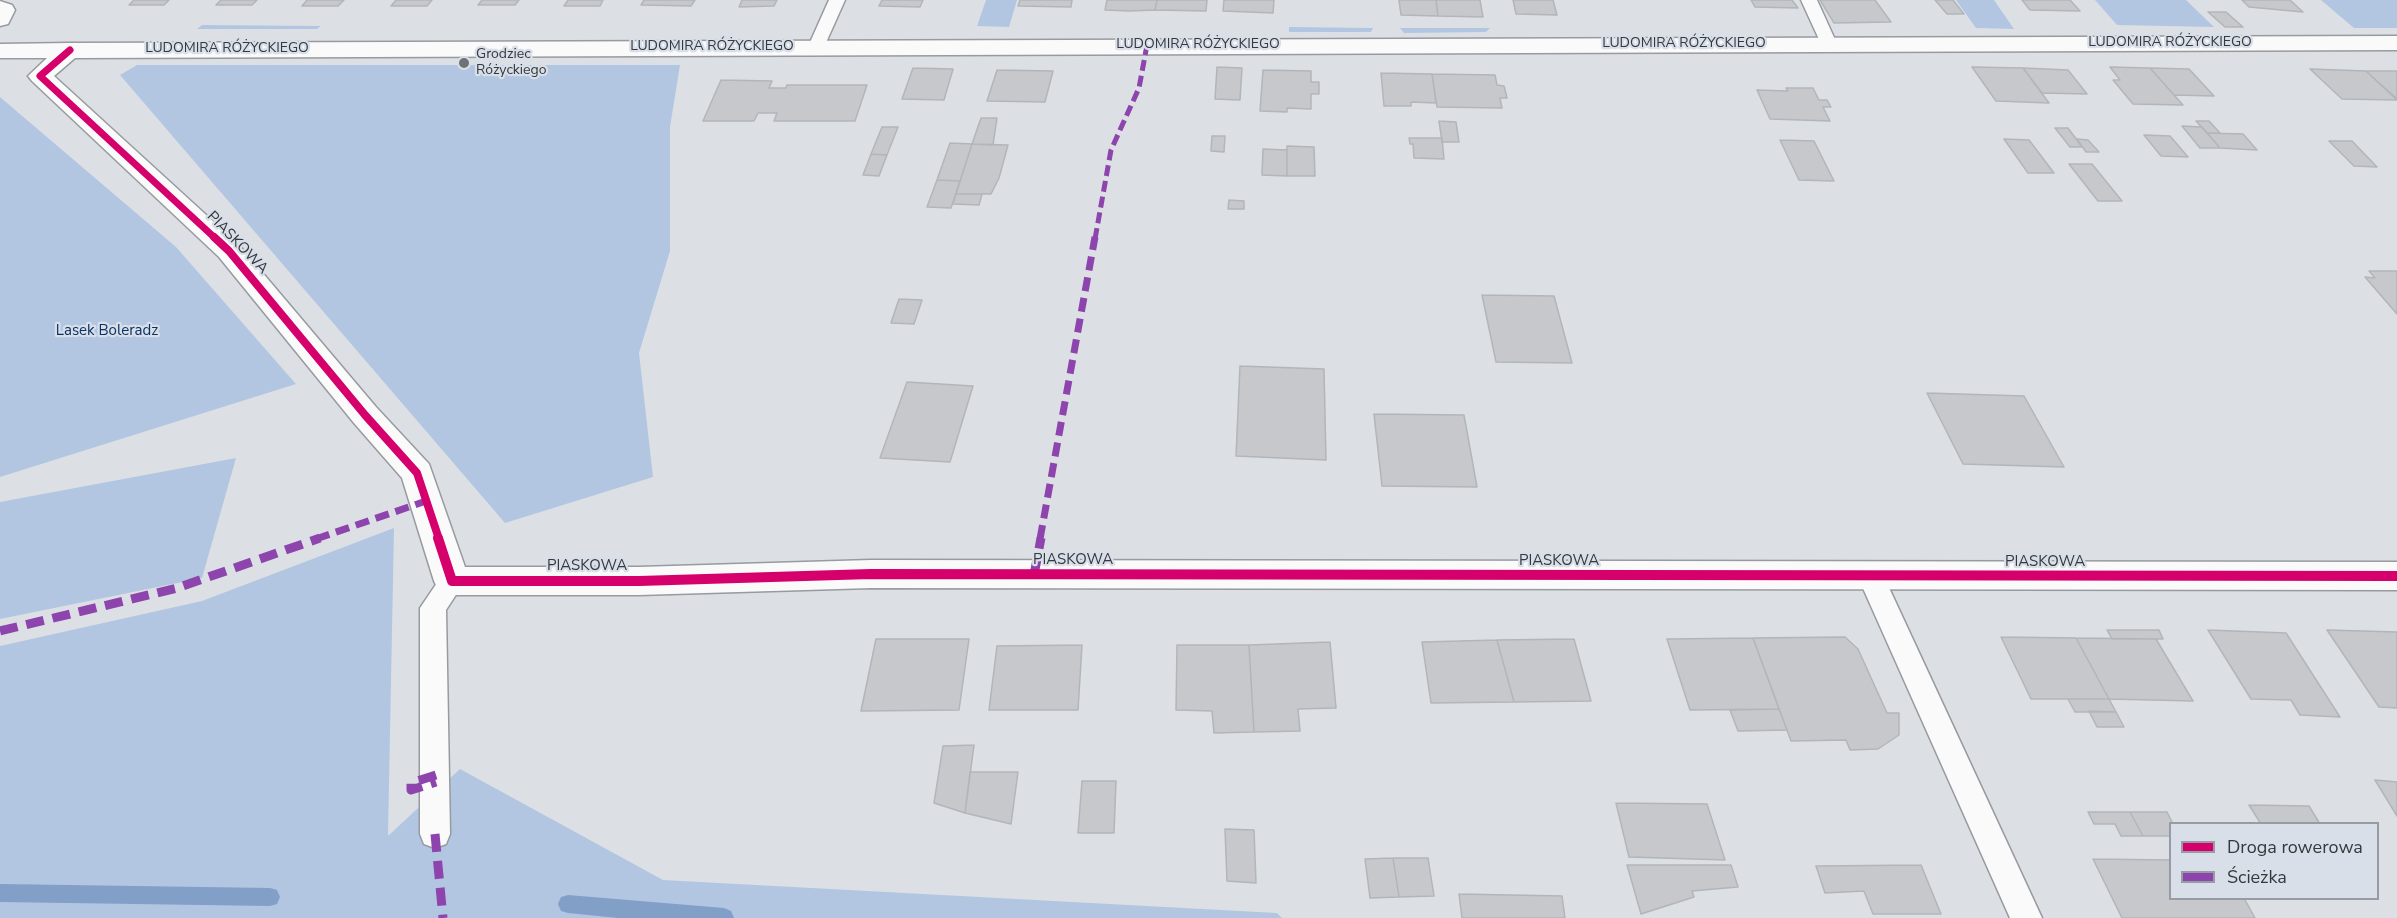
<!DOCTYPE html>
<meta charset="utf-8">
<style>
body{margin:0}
#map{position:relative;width:2397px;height:918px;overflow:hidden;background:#dce0e5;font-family:"Nunito Sans",sans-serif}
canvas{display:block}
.legend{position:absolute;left:2169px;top:822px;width:210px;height:78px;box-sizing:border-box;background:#d8dfe9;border:2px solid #979ca4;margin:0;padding:8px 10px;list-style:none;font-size:18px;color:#35383c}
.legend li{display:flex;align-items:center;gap:12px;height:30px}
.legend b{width:30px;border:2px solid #979ca4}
</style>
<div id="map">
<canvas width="2397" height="918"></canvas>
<ul class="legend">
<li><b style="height:8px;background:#d6006c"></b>Droga rowerowa</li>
<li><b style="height:8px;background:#8e44ad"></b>Ścieżka</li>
</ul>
</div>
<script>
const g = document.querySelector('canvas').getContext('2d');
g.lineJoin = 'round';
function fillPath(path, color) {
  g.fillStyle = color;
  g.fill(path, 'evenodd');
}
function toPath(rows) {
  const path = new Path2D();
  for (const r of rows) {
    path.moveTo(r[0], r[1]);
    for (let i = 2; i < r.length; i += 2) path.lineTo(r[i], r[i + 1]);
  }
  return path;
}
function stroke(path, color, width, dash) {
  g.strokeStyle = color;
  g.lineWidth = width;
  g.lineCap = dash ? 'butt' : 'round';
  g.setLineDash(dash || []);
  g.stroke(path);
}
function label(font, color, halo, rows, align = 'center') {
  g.font = font + ' "Nunito Sans",sans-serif';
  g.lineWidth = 4.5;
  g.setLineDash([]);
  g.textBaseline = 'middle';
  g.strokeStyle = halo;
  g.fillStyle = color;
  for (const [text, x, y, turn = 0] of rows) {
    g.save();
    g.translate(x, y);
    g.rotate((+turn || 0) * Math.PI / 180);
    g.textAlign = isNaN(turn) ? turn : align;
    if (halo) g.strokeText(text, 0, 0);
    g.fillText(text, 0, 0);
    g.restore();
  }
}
fillPath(toPath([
 [986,0,1017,0,1009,27,977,26],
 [1956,0,1994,0,2014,29,1976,28],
 [2095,0,2186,0,2214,27,2117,25],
 [2321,0,2397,0,2397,28,2354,28],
 [202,25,321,26,317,29,197,29],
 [1289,27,1373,28,1371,32,1289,32],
 [1400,28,1490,28,1486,32,1404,33],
 [137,65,680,65,670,127,670,251,639,353,653,477,505,523,120,75],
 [0,97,176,247,296,384,0,477],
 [236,458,202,578,0,619,0,502],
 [394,528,388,836,460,769,663,880,1277,913,1282,918,0,918,0,646,202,601]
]), '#b2c6e2');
fillPath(toPath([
 [0,884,270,888,277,890,280,897,277,904,270,906,0,902,0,884],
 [568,895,724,908,731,911,734,918,618,918,568,913,561,911,558,904,561,897,568,895]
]), '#829fc7');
const building = toPath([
 [134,0,169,0,164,5,129,5,134,0],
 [221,0,257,0,252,5,216,5,221,0],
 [307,0,344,0,338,6,302,6,307,0],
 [396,0,432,0,427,6,391,6,396,0],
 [482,0,519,0,515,5,478,5,482,0],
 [568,0,603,0,600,6,564,6,568,0],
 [644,0,695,0,691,6,641,5,644,0],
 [742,0,777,0,774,6,739,7,742,0],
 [882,0,923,0,920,7,879,6,882,0],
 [1020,0,1072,0,1071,7,1018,6,1020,0],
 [1107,0,1157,0,1155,10,1130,11,1105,10,1107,0],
 [1157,0,1207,0,1206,11,1155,10,1157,0],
 [1224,0,1274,0,1273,13,1223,11,1224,0],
 [1399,0,1436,0,1438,16,1401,15,1399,0],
 [1436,0,1480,0,1483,17,1438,16,1436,0],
 [1513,0,1553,0,1557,15,1516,14,1513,0],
 [1751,0,1792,0,1798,8,1755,7,1751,0],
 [1820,0,1875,0,1891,22,1834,23,1820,0],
 [1935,0,1953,0,1964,14,1947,14,1935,0],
 [2022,0,2070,0,2080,11,2030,10,2022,0],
 [2242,0,2290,0,2303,12,2249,7,2242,0],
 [2208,12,2226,12,2243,27,2225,27,2208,12],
 [1217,67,1242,68,1240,100,1215,99,1217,67],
 [1972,67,2023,68,2049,103,1996,101,1972,67],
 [2110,67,2150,68,2183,105,2133,104,2113,80,2120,80,2110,67],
 [913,68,953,69,944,100,902,99,913,68],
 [2023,68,2068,70,2087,94,2042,93,2023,68],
 [2150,68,2189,69,2214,96,2174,95,2150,68],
 [2310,69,2366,71,2397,100,2342,99,2310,69],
 [997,70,1053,71,1045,102,987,101,997,70],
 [1263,70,1311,71,1311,82,1319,82,1319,94,1311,94,1311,109,1287,108,1287,112,1260,111,1263,70],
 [2366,71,2397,71,2397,99,2366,71],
 [1381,73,1432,74,1436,103,1411,102,1411,106,1384,106,1381,73],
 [1432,74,1495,75,1497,85,1504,86,1507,98,1500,98,1502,108,1437,107,1432,74],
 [721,80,772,81,769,88,786,88,787,85,867,85,855,121,774,121,777,113,758,113,754,121,703,121,721,80],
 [1786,88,1813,88,1819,100,1827,100,1831,107,1823,107,1830,121,1770,119,1757,90,1788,91,1786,88],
 [981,118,997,118,993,145,972,144,981,118],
 [1439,121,1456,122,1459,142,1442,142,1439,121],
 [2196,121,2209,121,2220,133,2207,133,2196,121],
 [2182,126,2202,127,2220,148,2200,148,2182,126],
 [882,127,898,127,887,155,871,154,882,127],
 [2055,128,2068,128,2082,147,2070,147,2055,128],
 [2207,133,2243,134,2257,150,2220,148,2207,133],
 [2144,135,2170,136,2188,157,2161,156,2144,135],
 [1212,136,1225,136,1224,152,1211,151,1212,136],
 [1409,138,1442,138,1444,159,1414,158,1413,144,1410,144,1409,138],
 [2004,139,2029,140,2054,173,2028,173,2004,139],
 [2077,139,2088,140,2099,152,2086,152,2077,139],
 [1780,140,1814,141,1834,181,1799,180,1780,140],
 [2329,141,2352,141,2377,167,2354,166,2329,141],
 [950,143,972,144,960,181,937,180,950,143],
 [972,144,1008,145,999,178,991,194,956,194,972,144],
 [1287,146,1314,147,1315,176,1287,176,1287,146],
 [1263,149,1287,150,1287,176,1262,175,1263,149],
 [871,154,887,155,879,176,863,175,871,154],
 [2069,164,2092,164,2122,201,2098,201,2069,164],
 [937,180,960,181,951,208,927,207,937,180],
 [956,194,982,194,979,205,953,204,956,194],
 [1229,200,1244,201,1244,209,1228,209,1229,200],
 [2369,271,2397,271,2397,314,2365,277,2375,278,2369,271],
 [1482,295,1554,296,1572,363,1496,362,1482,295],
 [899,299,922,300,914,324,891,323,899,299],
 [1240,366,1324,369,1326,460,1236,456,1240,366],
 [907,382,973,386,950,462,880,458,907,382],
 [1927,393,2024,396,2064,467,1963,464,1927,393],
 [1374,414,1464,415,1477,487,1382,486,1374,414],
 [2107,630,2159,630,2163,639,2112,639,2107,630],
 [2208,630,2286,633,2340,717,2300,715,2291,700,2251,699,2208,630],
 [2327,630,2397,632,2397,708,2379,707,2327,630],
 [1845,637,1858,649,1887,713,1899,713,1899,735,1878,749,1850,750,1846,740,1791,741,1753,638,1845,637],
 [2001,637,2076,638,2109,699,2031,699,2001,637],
 [1753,638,1779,709,1690,710,1667,639,1753,638],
 [2076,638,2156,639,2193,701,2109,699,2076,638],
 [876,639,969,639,959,710,861,711,876,639],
 [1574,639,1591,701,1514,702,1497,640,1574,639],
 [1497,640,1514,702,1431,703,1422,642,1497,640],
 [1330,642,1336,708,1298,709,1300,731,1254,732,1249,645,1330,642],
 [1082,645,1078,710,989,710,997,646,1082,645],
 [1177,645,1249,645,1254,732,1214,733,1212,711,1176,710,1177,645],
 [2068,699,2109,699,2116,712,2075,712,2068,699],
 [1779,709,1787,730,1738,731,1730,710,1779,709],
 [2089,711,2116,712,2124,727,2097,727,2089,711],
 [974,745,965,813,934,803,943,746,974,745],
 [970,772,1018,772,1011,824,965,813,970,772],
 [2375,780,2397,782,2397,816,2375,780],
 [1082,781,1116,781,1114,833,1078,833,1082,781],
 [1616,803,1707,804,1725,860,1629,857,1616,803],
 [2249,805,2309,806,2320,824,2261,824,2249,805],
 [2088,812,2130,812,2143,836,2121,836,2115,824,2094,824,2088,812],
 [2130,812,2167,812,2173,824,2170,824,2170,836,2143,836,2130,812],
 [1225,829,1254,830,1256,883,1227,881,1225,829],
 [1393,858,1399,897,1370,898,1365,859,1393,858],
 [1393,858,1428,858,1434,896,1399,897,1393,858],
 [2093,859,2170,860,2170,898,2244,898,2255,918,2122,918,2093,859],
 [1627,865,1731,865,1738,887,1692,891,1694,897,1641,914,1627,865],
 [1921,865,1941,914,1873,914,1864,891,1825,893,1816,866,1921,865],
 [1459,894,1562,896,1565,918,1462,918,1459,894]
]);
fillPath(building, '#c6c8cc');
stroke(building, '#b2b5b9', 1.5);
const service = toPath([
 [829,0,845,0,824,47,816,52,810,51,808,47,829,0],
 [1801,0,1817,0,1837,44,1835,48,1823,48,1801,0],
 [1871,567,1880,570,1884,577,2042,918,2010,918,1858,577,1862,570,1871,567],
 [452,571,461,574,465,581,446,610,450,834,446,844,435,848,424,844,420,834,420,608,443,574,452,571]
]);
const minor = toPath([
 [0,1,12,5,15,10,8,24,0,26,0,1],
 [2397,36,2397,50,75,58,54,76,239,245,376,407,429,464,465,567,639,567,871,560,2397,562,2397,590,871,588,639,595,452,595,439,591,434,581,402,478,354,423,219,257,32,81,28,76,47,58,0,58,0,44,70,43,2397,36]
]);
stroke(service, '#979a9e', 3);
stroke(minor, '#979a9e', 3);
fillPath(service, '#fafafb');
fillPath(minor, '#fafafb');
stroke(toPath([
 [1095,239,1111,150,1139,88,1147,45]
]), '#8e44ad', 5, [11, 5]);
stroke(toPath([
 [316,539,426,501],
 [1040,539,1095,237]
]), '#8e44ad', 7, [14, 7]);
stroke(toPath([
 [1034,575,1041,538],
 [0,631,177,588,320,538],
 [436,775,411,783,411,790,436,782],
 [435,834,443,918]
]), '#8e44ad', 9, [18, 9]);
stroke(toPath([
 [70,50,40,76,216,239]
]), '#d6006c', 7);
stroke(toPath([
 [214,237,229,251,365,415,417,473,439,539]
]), '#d6006c', 8);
stroke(toPath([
 [438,538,452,581,639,581,871,574,2397,576]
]), '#d6006c', 10);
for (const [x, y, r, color] of [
 [464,63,6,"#6f7377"]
]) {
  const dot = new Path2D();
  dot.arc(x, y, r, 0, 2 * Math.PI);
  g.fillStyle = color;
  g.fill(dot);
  stroke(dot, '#d8dfe9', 2);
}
label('14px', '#35383c', '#d8dfe9', [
 ["LUDOMIRA RÓŻYCKIEGO",2170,43],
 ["LUDOMIRA RÓŻYCKIEGO",1684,44],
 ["LUDOMIRA RÓŻYCKIEGO",1198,45],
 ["LUDOMIRA RÓŻYCKIEGO",712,47],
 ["LUDOMIRA RÓŻYCKIEGO",227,49]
]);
label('14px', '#35383c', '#d8dfe9', [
 ["Grodziec",476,55],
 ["Różyckiego",476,71]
], 'left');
label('15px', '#35383c', '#d8dfe9', [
 ["PIASKOWA",237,243,46],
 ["PIASKOWA",1073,560],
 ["PIASKOWA",1559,561],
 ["PIASKOWA",2045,562],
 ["PIASKOWA",587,566]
]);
label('15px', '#0a3164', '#d8dfe9', [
 ["Lasek Boleradz",107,331]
]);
</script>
